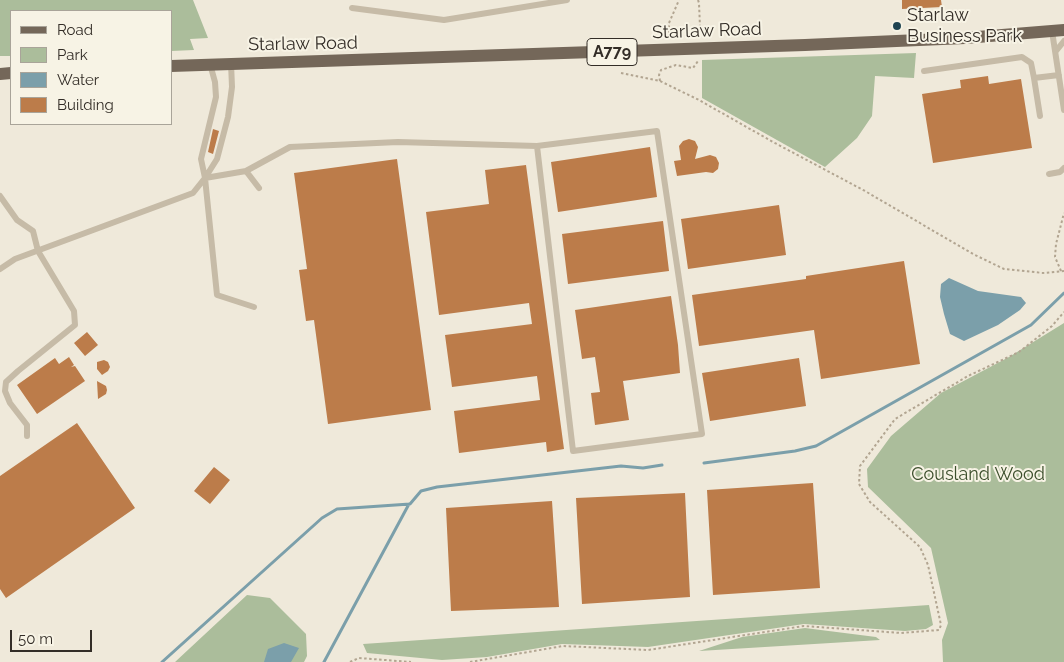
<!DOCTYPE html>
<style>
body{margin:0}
#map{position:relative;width:1064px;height:662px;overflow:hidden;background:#efe9da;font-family:Raleway,sans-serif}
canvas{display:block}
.legend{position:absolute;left:10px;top:10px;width:162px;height:115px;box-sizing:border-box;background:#f7f3e5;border:1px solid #a9a499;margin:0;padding:6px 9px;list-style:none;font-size:15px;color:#332d27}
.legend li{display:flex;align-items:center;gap:10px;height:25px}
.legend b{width:25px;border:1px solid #a9a499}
.scale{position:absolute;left:10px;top:630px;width:82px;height:22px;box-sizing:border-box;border:2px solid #332d27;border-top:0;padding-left:6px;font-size:15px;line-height:18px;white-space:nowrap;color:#332d27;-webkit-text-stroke:4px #f7f3e5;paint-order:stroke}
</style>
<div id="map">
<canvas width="1064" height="662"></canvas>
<ul class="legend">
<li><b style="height:6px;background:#746759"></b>Road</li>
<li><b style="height:14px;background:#abbd9b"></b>Park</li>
<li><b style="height:14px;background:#7b9faa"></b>Water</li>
<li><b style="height:14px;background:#bc7c4a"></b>Building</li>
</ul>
<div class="scale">50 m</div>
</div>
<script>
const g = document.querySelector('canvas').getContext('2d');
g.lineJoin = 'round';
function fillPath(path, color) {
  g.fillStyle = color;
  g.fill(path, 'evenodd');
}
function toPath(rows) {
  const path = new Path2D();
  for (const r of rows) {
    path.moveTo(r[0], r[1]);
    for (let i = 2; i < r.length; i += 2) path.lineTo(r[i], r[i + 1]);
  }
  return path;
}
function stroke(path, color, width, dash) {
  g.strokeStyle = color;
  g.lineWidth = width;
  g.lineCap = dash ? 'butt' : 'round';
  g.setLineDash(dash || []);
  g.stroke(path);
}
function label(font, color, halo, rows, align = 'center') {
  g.font = font + ' Raleway,sans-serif';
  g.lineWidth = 4;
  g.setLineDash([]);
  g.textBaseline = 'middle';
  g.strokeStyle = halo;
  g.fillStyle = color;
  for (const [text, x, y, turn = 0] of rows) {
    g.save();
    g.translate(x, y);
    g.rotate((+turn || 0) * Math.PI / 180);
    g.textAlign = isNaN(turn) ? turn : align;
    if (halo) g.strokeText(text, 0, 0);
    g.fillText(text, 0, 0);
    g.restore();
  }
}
fillPath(toPath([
 [0,0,193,0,208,38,190,39,194,50,171,51,171,11,11,11,11,56,0,56],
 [916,53,914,78,875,76,872,116,857,138,825,167,702,98,702,60],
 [1064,323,1064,662,943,662,942,640,948,623,931,548,868,487,867,469,891,436,941,393,1009,357],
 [247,595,270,598,306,634,307,656,304,662,175,662],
 [929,605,933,625,926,629,905,631,804,624,648,647,562,644,487,657,442,660,367,653,363,644],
 [805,628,876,637,880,640,699,651,742,637]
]), '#abbd9b');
fillPath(toPath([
 [949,278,978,291,1021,297,1026,303,1020,310,998,325,964,341,950,334,944,314,940,297,941,284],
 [284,643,299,648,291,662,264,662,268,649]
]), '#7b9faa');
stroke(toPath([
 [704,463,795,451,816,446,1031,325,1064,293],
 [162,662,322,518,337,509,410,504,421,491,437,487,621,466,643,468,662,465],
 [324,662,409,504]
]), '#7b9faa', 3);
fillPath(toPath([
 [902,0,941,0,942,7,902,9],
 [988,76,989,84,1021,79,1032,148,933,163,922,94,961,88,960,80],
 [213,129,219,131,213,154,208,152],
 [689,139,695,141,698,147,695,159,710,155,716,157,719,163,718,169,713,173,706,172,677,176,674,161,681,160,679,146,683,141],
 [650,147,657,197,558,212,551,162],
 [397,159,431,410,328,424,314,320,306,321,299,270,307,269,294,173],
 [526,165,564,449,547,452,546,442,459,453,454,411,540,400,537,376,452,387,445,335,532,324,529,303,439,315,426,212,489,204,485,170],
 [779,205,786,255,688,269,681,219],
 [663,221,669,271,568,284,562,234],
 [904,261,920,364,821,379,814,330,699,346,692,295,806,279,806,276],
 [671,296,678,345,680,373,623,381,629,420,595,425,591,393,600,392,595,357,582,359,575,310],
 [87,332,98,345,85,356,74,343],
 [69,357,74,365,71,367,75,366,85,381,37,414,17,385,55,358,59,364],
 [799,358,806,406,710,421,702,373],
 [104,360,108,362,110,367,108,371,102,375,97,369,97,362],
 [97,381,106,386,107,390,106,394,98,399],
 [77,423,135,508,6,598,0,589,0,476],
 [214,467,230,480,210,504,194,491],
 [813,483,820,588,713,595,707,490],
 [685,493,690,597,582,604,576,498],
 [552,501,559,607,451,611,446,508]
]), '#bc7c4a');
stroke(toPath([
 [698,0,699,3,700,27],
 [669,38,669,23,679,0],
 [621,73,660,81,699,100,773,142,865,191,973,254,1004,269,1043,273,1064,271],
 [660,81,659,75,661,70,676,65,693,68,698,61],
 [1061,271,1055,257,1056,244,1064,213],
 [350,662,359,658,411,662],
 [470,662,563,646,648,650,804,626,901,633,939,630,941,625,928,565,920,547,870,502,859,484,860,466,895,419,968,376,1019,352,1052,326,1064,312]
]), '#b2a591', 2, [2.5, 2.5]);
stroke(toPath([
 [352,8,444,20,567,0],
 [1052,31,1064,110],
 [1056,51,1064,41],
 [210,64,215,82,216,97,201,159,205,178,217,159,228,117,232,87,231,63],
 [924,71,1022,57,1031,63,1034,78,1059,75],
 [1034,78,1040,116],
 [246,171,259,188],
 [1049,174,1060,172,1064,168],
 [205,178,217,295,254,307],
 [0,196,17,220,33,231,38,251,74,311,75,325,18,371,6,382,5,391,10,403,27,425,27,436],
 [0,269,15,259,193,193,205,178,246,171,290,147,398,142,537,146,657,131,702,434,573,451,537,146]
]), '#c6bba7', 6);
stroke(toPath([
 [171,66,805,45,965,38,1064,30],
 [0,74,11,73]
]), '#746759', 12);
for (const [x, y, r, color] of [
 [897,26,5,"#204451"]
]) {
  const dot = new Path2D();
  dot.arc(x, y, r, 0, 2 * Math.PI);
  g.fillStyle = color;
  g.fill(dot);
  stroke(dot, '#f7f3e5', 2);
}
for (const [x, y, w] of [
 [612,52,50]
]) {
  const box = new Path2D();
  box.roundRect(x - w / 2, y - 13.5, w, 27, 4);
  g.fillStyle = '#f7f3e5';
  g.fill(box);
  stroke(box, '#332d27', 1);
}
label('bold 16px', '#332d27', null, [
 ["A779",612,52]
]);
label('18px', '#332d27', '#f7f3e5', [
 ["Starlaw",907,16],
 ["Business Park",907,37]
], 'left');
label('18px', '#332d27', '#f7f3e5', [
 ["Starlaw Road",707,31,-2],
 ["Starlaw Road",303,44,-1]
]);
label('18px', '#3c4f2c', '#f7f3e5', [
 ["Cousland Wood",978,475]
]);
</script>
